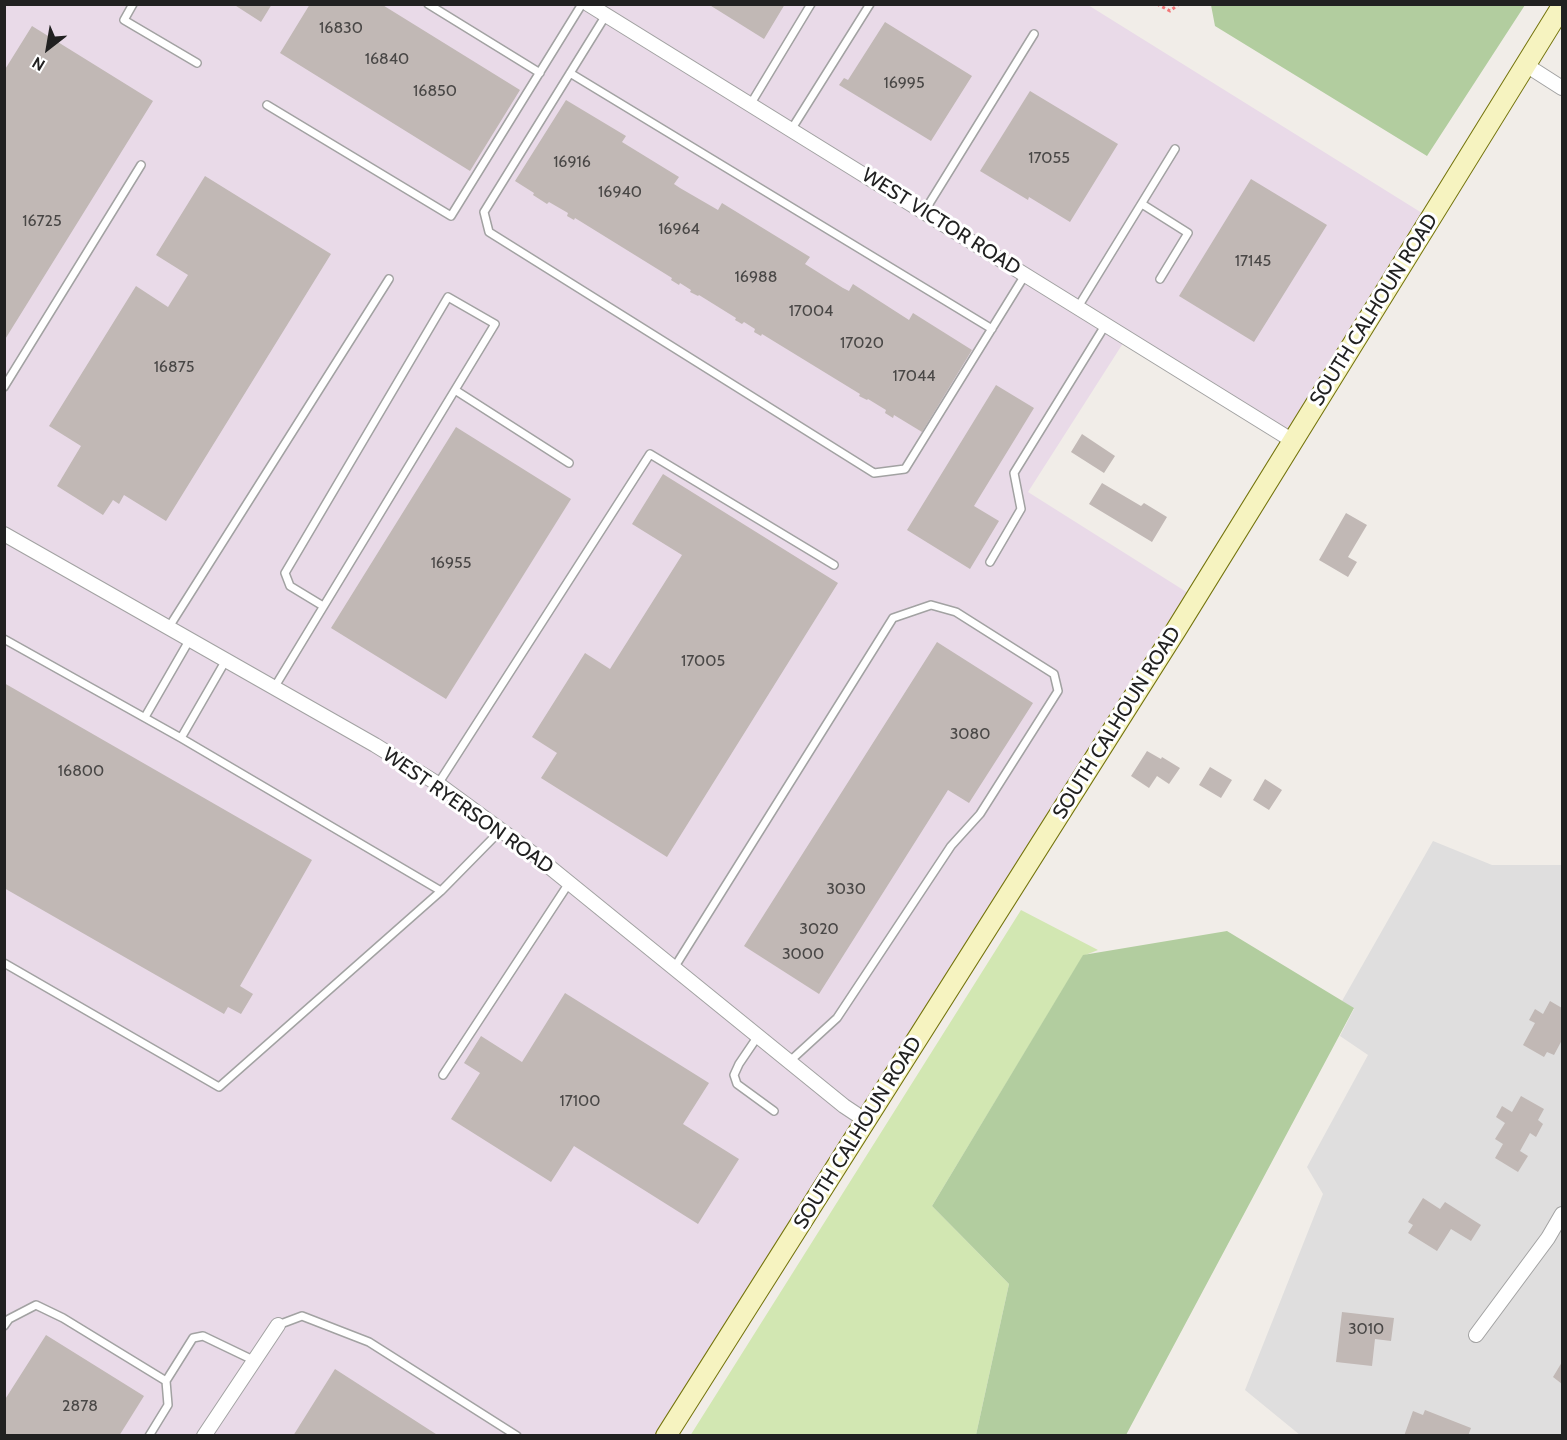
<!DOCTYPE html>
<style>
body{margin:0}
#map{position:relative;width:1567px;height:1440px;overflow:hidden;background:#f1ede8;font-family:Cabin,sans-serif}
canvas{display:block}
.frame{position:absolute;inset:0;border:6px solid #212121;pointer-events:none}
.north{position:absolute;left:18px;top:18px;width:60px;height:60px;-webkit-text-stroke:4px #fff;paint-order:stroke;rotate:211deg;font-size:16px;font-weight:700;line-height:24px;text-align:center;color:#212121}
.north::after{content:'';display:block;margin:auto;width:21px;height:27px;background:#212121;clip-path:polygon(50% 0,100% 100%,50% 72%,0 100%)}
</style>
<div id="map">
<canvas width="1567" height="1440"></canvas>
<div class="frame"></div>
<div class="north">N</div>
</div>
<script>
const g = document.querySelector('canvas').getContext('2d');
g.lineJoin = 'round';
function fillPath(path, color) {
  g.fillStyle = color;
  g.fill(path, 'evenodd');
}
function toPath(rows) {
  const path = new Path2D();
  for (const r of rows) {
    path.moveTo(r[0], r[1]);
    for (let i = 2; i < r.length; i += 2) path.lineTo(r[i], r[i + 1]);
  }
  return path;
}
function stroke(path, color, width, dash) {
  g.strokeStyle = color;
  g.lineWidth = width;
  g.lineCap = dash ? 'butt' : 'round';
  g.setLineDash(dash || []);
  g.stroke(path);
}
function label(font, color, halo, rows, align = 'center') {
  g.font = font + ' Cabin,sans-serif';
  g.lineWidth = 6;
  g.setLineDash([]);
  g.textBaseline = 'middle';
  g.strokeStyle = halo;
  g.fillStyle = color;
  for (const [text, x, y, turn = 0] of rows) {
    g.save();
    g.translate(x, y);
    g.rotate((+turn || 0) * Math.PI / 180);
    g.textAlign = isNaN(turn) ? turn : align;
    if (halo) g.strokeText(text, 0, 0);
    g.fillText(text, 0, 0);
    g.restore();
  }
}
fillPath(toPath([
 [1433,841,1492,865,1562,865,1562,1435,1300,1435,1245,1390,1323,1194,1307,1167,1368,1055,1340,1036,1354,1009,1342,1001]
]), '#dfdede');
fillPath(toPath([
 [5,5,1088,5,1430,218,1293,441,1127,337,1028,492,1196,598,666,1435,5,1436]
]), '#e9dae8');
fillPath(toPath([
 [1021,910,1098,950,1083,956,932,1206,1009,1284,976,1435,690,1436]
]), '#d2e7b2');
fillPath(toPath([
 [1211,5,1211,4,1525,5,1427,156,1215,26],
 [1227,931,1354,1008,1126,1435,976,1435,1009,1284,932,1206,1083,955]
]), '#b2cd9f');
fillPath(toPath([
 [233,4,272,4,261,22],
 [310,4,381,4,520,90,470,171,280,53],
 [708,4,785,4,764,39],
 [885,22,972,76,931,141,839,85,844,78,848,80],
 [32,26,153,101,4,341,4,71],
 [1030,91,1118,144,1070,222,1029,197,1028,200,980,171],
 [566,100,626,136,622,142,679,177,674,184,680,188,718,210,722,203,810,257,805,264,843,288,849,291,853,284,909,320,913,313,972,350,922,432,894,415,893,418,885,413,886,410,868,399,867,400,859,396,860,394,762,334,761,336,754,332,755,329,744,322,742,324,735,320,736,318,699,295,698,296,690,292,691,290,680,283,679,285,671,280,672,278,575,218,574,220,567,216,568,213,549,202,547,204,533,195,534,193,515,181],
 [205,176,331,254,166,521,124,495,119,504,113,500,103,515,57,486,81,446,49,426,136,286,168,307,188,275,156,255],
 [1251,179,1327,225,1254,342,1179,296],
 [996,385,1034,408,974,506,999,521,970,569,907,530],
 [456,427,571,499,446,699,331,628],
 [1082,434,1115,456,1104,473,1071,452],
 [663,474,838,583,667,857,541,778,557,753,532,737,585,653,610,669,682,555,632,524],
 [1102,483,1141,506,1144,503,1167,517,1152,542,1089,504],
 [1346,513,1367,525,1348,557,1357,562,1348,577,1319,560],
 [937,642,1033,703,969,803,948,790,819,994,744,946],
 [4,683,312,860,240,986,253,994,241,1014,228,1007,224,1014,4,888],
 [1147,751,1161,759,1162,757,1180,768,1169,784,1157,776,1149,788,1131,776],
 [1210,767,1232,780,1221,798,1199,785],
 [1265,779,1282,790,1269,810,1253,800],
 [565,993,709,1083,683,1124,739,1159,698,1224,574,1146,551,1182,451,1119,480,1073,464,1063,481,1036,522,1062],
 [1550,1001,1562,1008,1562,1040,1554,1055,1547,1052,1544,1057,1523,1045,1535,1023,1529,1020,1535,1009,1543,1014],
 [1521,1096,1544,1109,1538,1120,1543,1124,1536,1137,1530,1133,1520,1151,1528,1156,1518,1172,1495,1158,1503,1144,1495,1139,1505,1123,1496,1117,1502,1106,1512,1112],
 [1423,1198,1440,1209,1445,1202,1481,1225,1471,1241,1451,1229,1437,1251,1408,1233,1413,1225,1408,1222],
 [1342,1312,1394,1318,1391,1341,1375,1339,1372,1366,1336,1362],
 [46,1335,144,1396,119,1436,4,1436,4,1401],
 [1562,1362,1562,1384,1553,1377],
 [335,1369,439,1436,293,1436],
 [1425,1410,1471,1428,1468,1436,1404,1436,1413,1411,1423,1415]
]), '#c1b8b5');
const lane = toPath([
 [133,4,124,20,197,63],
 [428,4,540,73],
 [606,15,484,212,489,232,874,473,905,469,1025,275],
 [570,73,992,329],
 [267,105,451,216,582,4],
 [750,105,811,4],
 [791,130,870,4],
 [1142,204,1188,233,1160,279],
 [924,212,1034,34],
 [1078,307,1175,149],
 [4,387,141,165],
 [455,390,569,463],
 [990,562,1021,509,1014,473,1106,324],
 [169,627,389,279],
 [4,639,181,738,441,891,501,830],
 [274,688,495,324,448,297,285,573,290,586,323,606],
 [145,717,190,639],
 [181,738,226,660],
 [438,784,650,454,834,565],
 [4,963,219,1087,441,891],
 [674,968,893,618,931,605,956,612,1054,674,1058,691,980,814,951,846,837,1018,790,1061],
 [758,1036,739,1064,734,1075,737,1084,774,1111],
 [443,1075,569,883],
 [278,1325,302,1316,369,1342,517,1436],
 [4,1326,9,1319,36,1305,63,1318,166,1381,193,1338,203,1336,253,1360],
 [149,1436,168,1405,166,1381]
]);
const street = toPath([
 [588,4,1293,441],
 [1526,65,1562,88],
 [4,534,375,745,438,784,536,856,844,1106,865,1120],
 [1476,1335,1548,1238,1562,1214],
 [204,1436,278,1325]
]);
const secondary = toPath([
 [666,1436,1176,630,1562,6]
]);
stroke(lane, '#a2a2a2', 10);
stroke(street, '#a2a2a2', 16);
stroke(secondary, '#74740c', 22);
stroke(toPath([
 [1157,4,1170,11,1179,4]
]), '#f27879', 3, [3, 3]);
stroke(lane, '#fff', 7);
stroke(street, '#fff', 14);
stroke(secondary, '#f6f3c0', 20);
label('16px', '#494746', null, [
 ["16830",341,28],
 ["16840",387,59],
 ["16995",904,83],
 ["16850",435,91],
 ["17055",1049,158],
 ["16916",572,162],
 ["16940",620,192],
 ["16725",42,221],
 ["16964",679,229],
 ["17145",1253,261],
 ["16988",756,277],
 ["17004",811,311],
 ["17020",862,343],
 ["16875",174,367],
 ["17044",914,376],
 ["16955",451,563],
 ["17005",703,661],
 ["3080",970,734],
 ["16800",81,771],
 ["3030",846,889],
 ["3020",819,929],
 ["3000",803,954],
 ["17100",580,1101],
 ["3010",1366,1329],
 ["2878",80,1406]
]);
label('20px', '#212121', '#fff', [
 ["WEST VICTOR ROAD",941,222,32],
 ["SOUTH CALHOUN ROAD",1374,310,-58],
 ["SOUTH CALHOUN ROAD",1117,723,-58],
 ["WEST RYERSON ROAD",468,811,35],
 ["SOUTH CALHOUN ROAD",858,1133,-58]
]);
</script>
